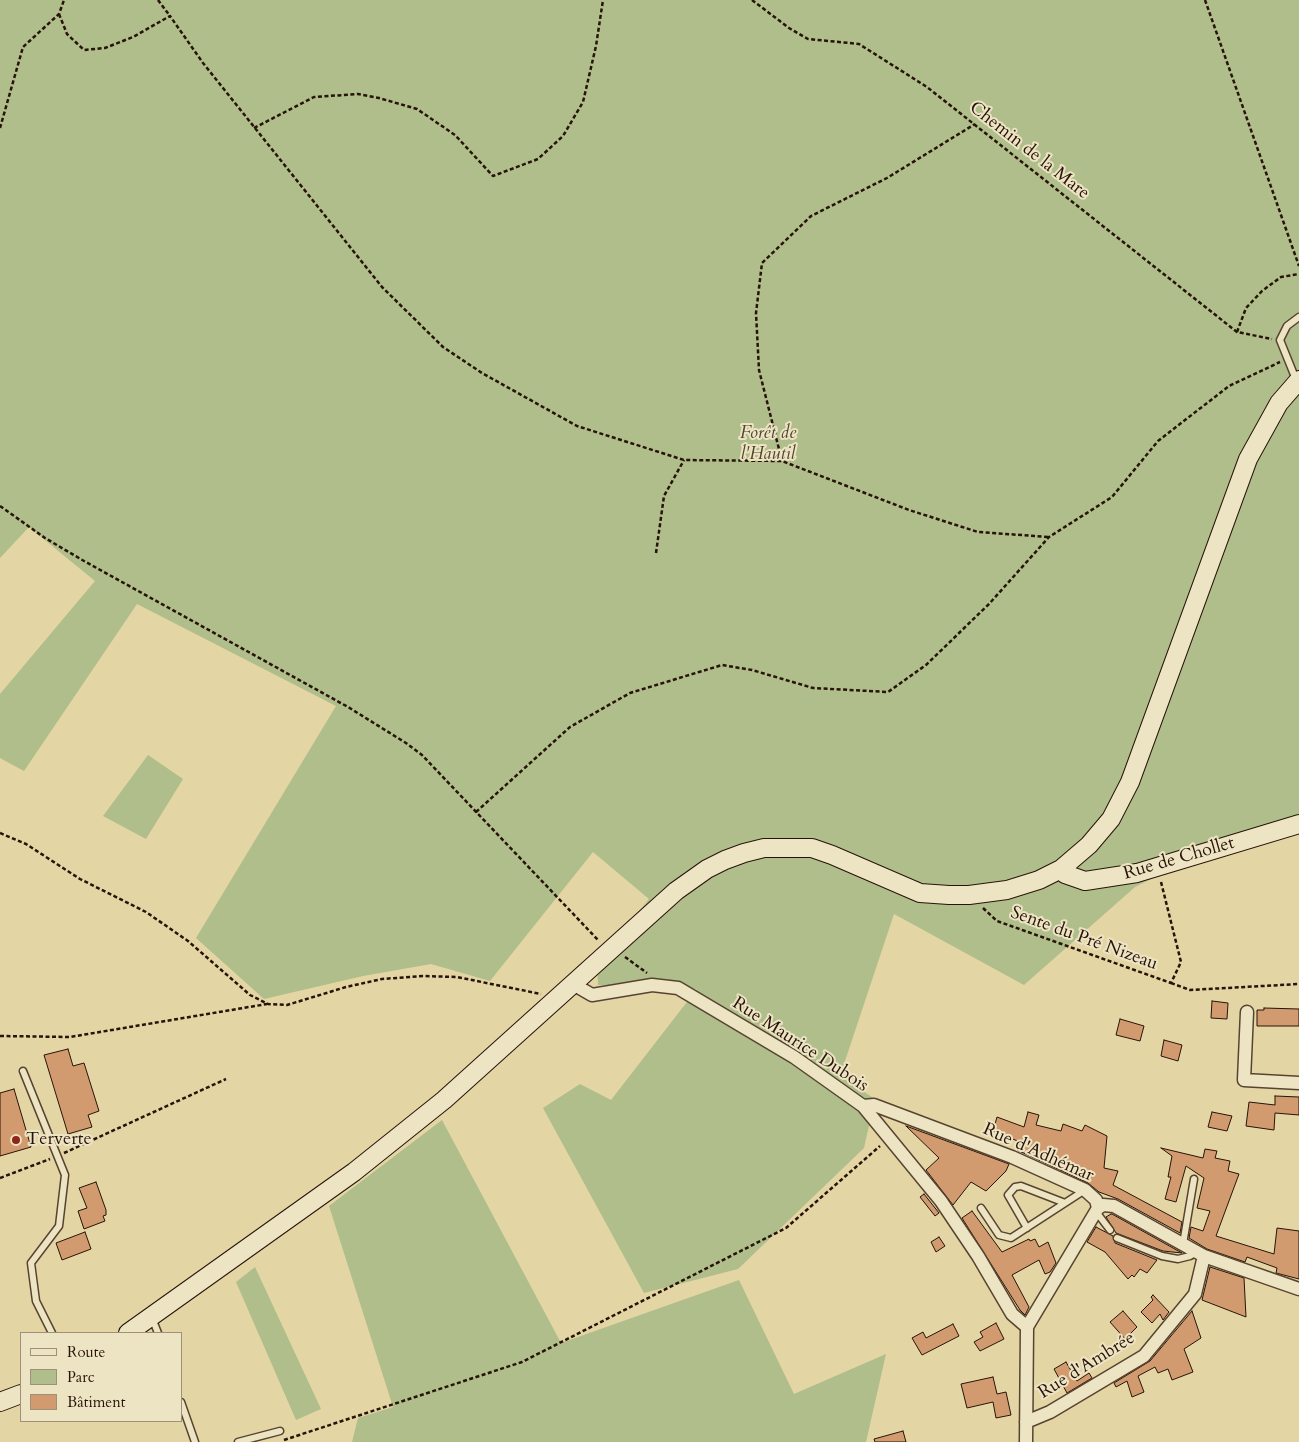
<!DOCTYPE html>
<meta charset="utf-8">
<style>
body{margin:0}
#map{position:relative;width:1299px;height:1442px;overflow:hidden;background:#e4d5a4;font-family:Cardo,serif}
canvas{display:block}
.legend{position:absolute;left:20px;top:1332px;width:162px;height:90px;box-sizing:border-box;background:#ede4c4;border:1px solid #9e9079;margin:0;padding:6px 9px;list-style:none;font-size:15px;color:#281309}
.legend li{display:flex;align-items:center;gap:10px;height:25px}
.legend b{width:25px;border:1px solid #9e9079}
</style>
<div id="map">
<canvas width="1299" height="1442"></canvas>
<ul class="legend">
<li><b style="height:6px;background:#ede4c4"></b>Route</li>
<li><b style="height:14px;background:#afbe8a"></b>Parc</li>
<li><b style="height:14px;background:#d19b6f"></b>Bâtiment</li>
</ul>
</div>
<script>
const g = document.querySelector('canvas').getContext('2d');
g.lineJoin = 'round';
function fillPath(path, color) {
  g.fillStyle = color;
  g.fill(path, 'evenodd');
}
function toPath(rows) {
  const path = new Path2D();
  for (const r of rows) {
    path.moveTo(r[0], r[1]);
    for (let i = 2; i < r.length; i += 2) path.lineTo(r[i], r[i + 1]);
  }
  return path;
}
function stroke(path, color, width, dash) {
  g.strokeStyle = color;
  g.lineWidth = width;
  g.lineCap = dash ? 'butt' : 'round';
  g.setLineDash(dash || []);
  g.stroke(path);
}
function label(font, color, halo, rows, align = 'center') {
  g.font = font + ' Cardo,serif';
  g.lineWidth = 4;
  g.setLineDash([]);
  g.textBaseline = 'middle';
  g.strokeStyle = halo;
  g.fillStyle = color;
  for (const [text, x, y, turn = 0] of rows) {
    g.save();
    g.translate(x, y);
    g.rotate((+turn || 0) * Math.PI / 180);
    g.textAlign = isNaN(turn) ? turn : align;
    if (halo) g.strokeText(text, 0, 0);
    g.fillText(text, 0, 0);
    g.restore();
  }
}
fillPath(toPath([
 [0,0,1299,0,1299,827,1192,859,1135,887,1024,985,894,914,840,1076,875,1099,864,1148,738,1269,644,1293,543,1108,580,1084,611,1100,697,989,598,985,597,963,649,899,593,852,490,981,431,964,363,976,264,999,196,938,336,706,137,604,24,771,0,758,0,694,95,581,29,527,0,558],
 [148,755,183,779,146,839,103,816],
 [442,1120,561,1343,739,1280,794,1394,886,1354,866,1442,352,1442,358,1418,393,1407,329,1206],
 [255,1267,321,1409,296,1420,236,1282]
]), '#afbe8a');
const building = toPath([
 [1212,1001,1228,1003,1227,1019,1211,1018,1212,1001],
 [1264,1008,1299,1009,1299,1026,1257,1026,1257,1010,1264,1010,1264,1008],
 [1120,1019,1144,1026,1140,1041,1116,1035,1120,1019],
 [1164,1040,1182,1045,1178,1061,1161,1056,1164,1040],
 [68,1049,73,1066,84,1063,99,1111,88,1115,92,1127,68,1134,44,1055,68,1049],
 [14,1089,31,1147,0,1156,0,1093,14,1089],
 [1275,1096,1299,1097,1299,1115,1275,1113,1274,1130,1246,1126,1249,1102,1275,1105,1275,1096],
 [1028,1112,1039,1115,1036,1125,1061,1131,1063,1124,1082,1131,1085,1125,1107,1136,1104,1168,1118,1171,1113,1185,1182,1222,1180,1233,1118,1199,1099,1192,1088,1183,1017,1150,1020,1142,993,1131,997,1117,1024,1127,1028,1112],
 [1212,1112,1232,1116,1227,1131,1208,1127,1212,1112],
 [906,1126,1009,1164,1006,1171,986,1191,971,1182,953,1205,926,1170,939,1158,906,1126],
 [1161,1148,1203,1158,1205,1149,1217,1151,1215,1158,1230,1161,1228,1171,1239,1174,1216,1236,1274,1254,1277,1228,1299,1231,1299,1279,1276,1273,1277,1268,1247,1257,1245,1262,1207,1249,1189,1238,1191,1227,1203,1231,1210,1211,1197,1208,1204,1178,1186,1166,1176,1202,1165,1199,1171,1177,1168,1177,1172,1156,1161,1148],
 [96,1182,106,1210,106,1215,103,1216,105,1221,84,1229,78,1211,87,1208,79,1188,96,1182],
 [924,1194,939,1213,935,1216,920,1197,924,1194],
 [972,1211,1002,1252,1029,1239,1030,1241,1035,1239,1039,1247,1048,1242,1056,1263,1050,1272,1045,1274,1039,1260,1012,1275,1029,1307,1025,1315,1020,1310,962,1218,972,1211],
 [1111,1214,1112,1214,1182,1253,1163,1251,1116,1233,1106,1217,1111,1214],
 [1096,1227,1113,1236,1115,1243,1157,1260,1147,1273,1140,1269,1134,1277,1132,1275,1128,1279,1105,1252,1087,1242,1096,1227],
 [85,1232,91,1249,62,1260,56,1243,85,1232],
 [939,1237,945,1246,936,1252,931,1242,939,1237],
 [1210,1267,1244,1278,1246,1317,1202,1300,1210,1267],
 [1153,1295,1169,1312,1163,1320,1160,1314,1152,1323,1141,1312,1153,1300,1151,1297,1153,1295],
 [1123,1311,1137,1327,1125,1339,1110,1322,1123,1311],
 [1192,1311,1201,1338,1184,1349,1193,1372,1172,1380,1168,1369,1158,1373,1155,1367,1138,1376,1144,1392,1132,1397,1127,1381,1116,1387,1114,1383,1150,1361,1192,1311],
 [996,1323,1004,1339,980,1351,974,1342,983,1337,980,1332,996,1323],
 [953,1324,959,1336,922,1355,912,1338,923,1332,926,1338,953,1324],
 [1066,1362,1077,1381,1089,1373,1092,1378,1067,1393,1054,1369,1066,1362],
 [993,1377,997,1394,1006,1392,1011,1415,996,1418,993,1402,967,1408,961,1384,993,1377],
 [903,1431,906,1442,875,1442,874,1439,903,1431]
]);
fillPath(building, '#d19b6f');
stroke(building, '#281309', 1);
const lane = toPath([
 [1297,382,1280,340,1287,326,1299,317],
 [23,1071,65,1175,59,1226,31,1263,36,1301,52,1333],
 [981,1208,999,1235,1011,1238,1085,1190],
 [1097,1213,1110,1230],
 [1027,1228,1008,1195,1015,1187,1021,1186,1065,1203],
 [1117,1238,1162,1256,1178,1259,1190,1256,1197,1252],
 [1183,1244,1194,1179],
 [152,1318,158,1333],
 [181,1402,195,1442],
 [238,1442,280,1431]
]);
const street = toPath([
 [573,984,592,995,652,985,678,988,794,1057,863,1106,941,1201,978,1256,1012,1314,1027,1327],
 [1247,1012,1244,1080,1299,1083],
 [863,1106,874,1105,1012,1157,1085,1190,1096,1200,1098,1208,1103,1205,1114,1206,1204,1256,1299,1289],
 [1026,1422,1050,1412,1144,1356,1195,1294,1204,1256],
 [1026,1442,1027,1327,1098,1208]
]);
const secondary = toPath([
 [1061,869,1065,874,1085,881,1137,873,1299,824],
 [128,1333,354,1172,444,1100,676,891,707,869,725,860,744,853,764,848,812,848,832,855,920,893,949,895,969,895,1007,890,1039,880,1061,869,1089,845,1111,819,1130,782,1248,459,1279,403,1299,380],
 [0,1402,21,1394]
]);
stroke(lane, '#574430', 9);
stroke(street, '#574430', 15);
stroke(secondary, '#281309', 20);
stroke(toPath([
 [158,0,170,16],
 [752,0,789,28,808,39,859,44,927,87,1237,332,1272,339],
 [1205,0,1299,266],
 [59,14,67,34,84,50,105,48,133,37,170,16,203,63,382,287,443,347,482,373,577,426,684,460,782,461,909,510,978,532,1049,537],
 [0,128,23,47,59,14,64,0],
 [254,128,314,97,358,94,379,98,417,109,455,135,493,176,538,159,563,136,583,102,596,46,603,0],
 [1237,332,1246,308,1262,291,1281,277,1299,274],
 [782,461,759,370,756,313,762,263,811,216,887,178,975,124],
 [0,506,45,538,84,561,348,707,406,743,422,755,598,940],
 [656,553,664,496,684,460],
 [476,812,570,727,630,693,722,665,752,670,813,688,888,692,926,665,989,604,1049,537,1112,497,1158,441,1229,386,1280,362],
 [0,833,26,844,80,879,146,912,188,941,250,995,268,1004,287,1005,346,987,382,979,423,976,457,977,541,994],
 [983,908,997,921,1171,983,1181,962,1161,882],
 [625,957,647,973],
 [1171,983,1190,990,1299,984],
 [0,1036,70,1037,267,1004],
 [64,1153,226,1079],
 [0,1178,50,1159],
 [284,1440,522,1362,786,1228,880,1146]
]), '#281309', 2.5, [4, 2.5]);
stroke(lane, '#ede4c4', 6);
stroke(street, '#ede4c4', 12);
stroke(secondary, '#ede4c4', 18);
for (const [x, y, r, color] of [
 [16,1140,5,"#8f2418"]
]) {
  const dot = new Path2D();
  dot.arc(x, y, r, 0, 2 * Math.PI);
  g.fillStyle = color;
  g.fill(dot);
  stroke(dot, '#ede4c4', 2);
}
label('18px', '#281309', '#ede4c4', [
 ["Chemin de la Mare",1029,151,38],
 ["Rue de Chollet",1179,859,-16],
 ["Sente du Pré Nizeau",1084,939,20],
 ["Rue Maurice Dubois",800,1045,33],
 ["Rue d'Adhémar",1038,1153,24],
 ["Rue d'Ambrée",1087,1366,-32]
]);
label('italic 18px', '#504630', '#ede4c4', [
 ["Forêt de",768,434],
 ["l'Hautil",768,455]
]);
label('18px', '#281309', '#ede4c4', [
 ["Terverte",26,1140]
], 'left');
</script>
